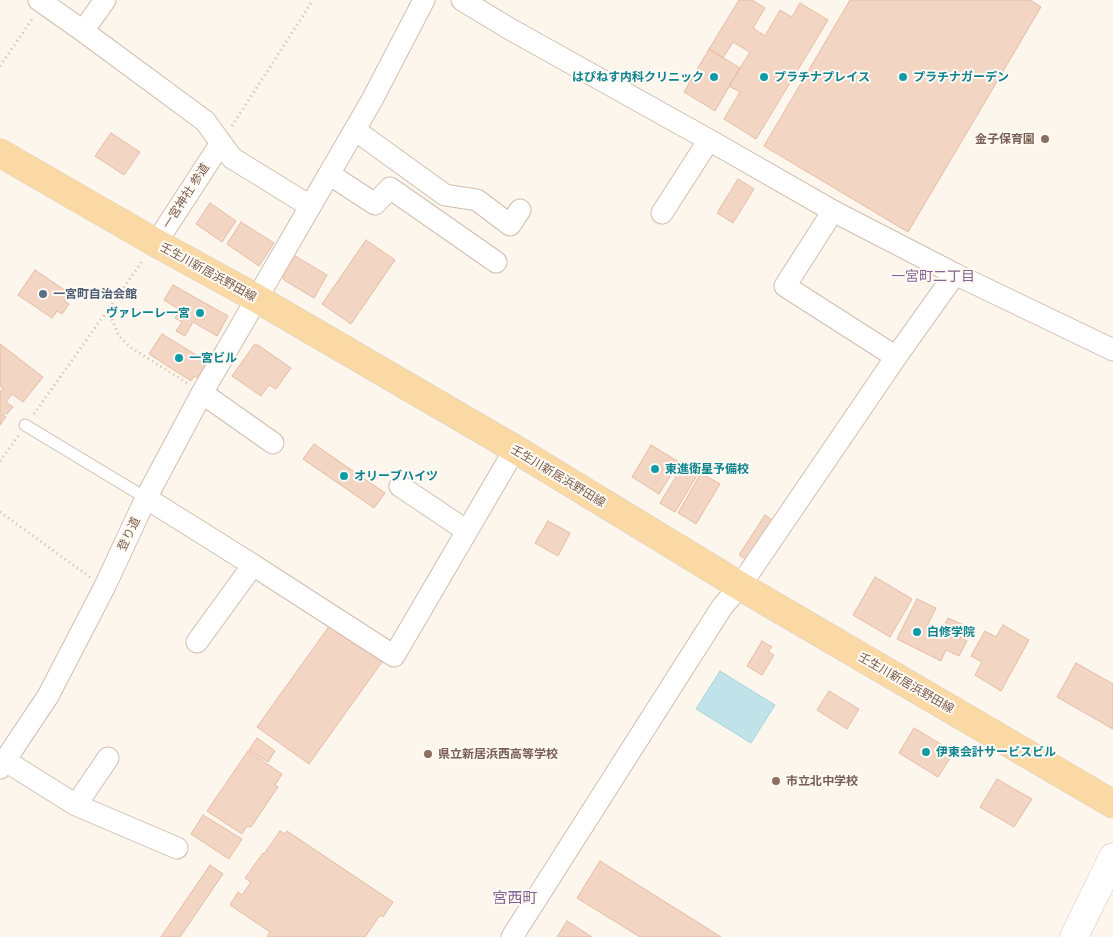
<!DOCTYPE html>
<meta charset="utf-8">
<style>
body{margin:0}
canvas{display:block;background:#fdf6ec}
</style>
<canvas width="1113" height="937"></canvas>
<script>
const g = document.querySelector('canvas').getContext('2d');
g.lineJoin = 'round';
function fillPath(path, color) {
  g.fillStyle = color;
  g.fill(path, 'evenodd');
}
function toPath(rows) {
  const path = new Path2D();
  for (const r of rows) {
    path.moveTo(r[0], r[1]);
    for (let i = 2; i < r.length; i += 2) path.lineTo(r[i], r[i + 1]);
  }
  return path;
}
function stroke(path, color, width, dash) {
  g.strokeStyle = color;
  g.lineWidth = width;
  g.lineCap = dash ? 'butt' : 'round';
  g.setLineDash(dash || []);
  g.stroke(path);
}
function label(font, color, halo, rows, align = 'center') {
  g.font = font + ' "Golos Text","Noto Sans JP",sans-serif';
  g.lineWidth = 4;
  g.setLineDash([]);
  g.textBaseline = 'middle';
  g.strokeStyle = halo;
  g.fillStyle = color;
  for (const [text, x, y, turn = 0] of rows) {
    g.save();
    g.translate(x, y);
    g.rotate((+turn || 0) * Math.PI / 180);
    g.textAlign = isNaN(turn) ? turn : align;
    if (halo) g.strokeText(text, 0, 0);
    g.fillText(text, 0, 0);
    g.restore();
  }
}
const water = toPath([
 [720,671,775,705,751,743,696,709,720,671]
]);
fillPath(water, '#bfe3e8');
stroke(water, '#a5d3da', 1);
const building = toPath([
 [739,0,752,0,765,8,753,28,765,36,780,10,792,17,800,3,828,20,756,139,724,119,740,92,729,86,750,52,733,42,723,58,709,49,739,0],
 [850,0,1030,0,1041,7,908,232,764,146,850,0],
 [709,49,740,68,715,111,684,92,709,49],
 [111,133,140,152,124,175,95,156,111,133],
 [738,179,754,189,733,223,717,213,738,179],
 [210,203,236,221,222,242,196,224,210,203],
 [241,222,274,243,259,266,227,244,241,222],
 [366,240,395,260,351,324,322,304,366,240],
 [292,254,327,275,314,298,284,280,281,273,292,254],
 [35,270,69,293,64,301,69,304,62,314,57,311,52,318,18,295,35,270],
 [173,285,228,316,217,336,193,322,185,336,176,331,182,322,175,318,180,310,164,300,173,285],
 [162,334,209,363,199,379,194,376,191,381,149,354,162,334],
 [0,344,43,377,23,402,12,394,6,402,13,407,7,414,5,413,3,415,6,417,0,425,0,392,3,388,0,386,0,344],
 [254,345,258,345,291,368,276,389,269,385,261,396,232,376,254,345],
 [314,444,385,493,374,508,303,459,314,444],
 [651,445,679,462,659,494,632,477,651,445],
 [684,463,699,472,675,512,660,503,684,463],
 [701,473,720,484,696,524,678,513,701,473],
 [765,515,775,522,750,562,739,555,765,515],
 [548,521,570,533,558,556,535,543,548,521],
 [875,577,912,599,890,637,853,615,875,577],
 [917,599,936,608,926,628,940,635,948,618,966,626,960,637,967,641,959,656,946,650,941,661,897,639,917,599],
 [330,625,382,662,309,764,257,727,330,625],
 [1003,625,1029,640,1001,691,975,675,982,662,971,656,985,631,996,637,1003,625],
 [762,641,772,647,768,652,774,655,762,675,747,666,762,641],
 [1076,663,1113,684,1113,729,1057,697,1076,663],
 [829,691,859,709,847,729,817,710,829,691],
 [914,728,954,752,938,777,899,753,914,728],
 [257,738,275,751,268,762,249,750,257,738],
 [248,751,282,774,275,785,278,787,251,827,247,826,242,834,207,811,248,751],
 [997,779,1032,799,1014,827,980,807,997,779],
 [203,815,242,839,229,859,191,834,203,815],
 [280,831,284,834,287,831,393,902,383,917,380,915,365,937,267,937,270,932,230,905,238,892,242,895,251,882,245,878,263,853,264,854,280,831],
 [600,861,721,937,663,937,661,936,661,937,640,937,577,898,600,861],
 [210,865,223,874,180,937,161,937,210,865],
 [567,921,592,937,557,937,567,921]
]);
fillPath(building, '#f3d5c3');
stroke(building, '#e6bba3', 1);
const lane = toPath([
 [25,425,146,498]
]);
const street = toPath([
 [39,0,83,31,205,121,232,158,310,206],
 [462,0,510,29,709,140,833,211,955,274,1113,350],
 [83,31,105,0],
 [355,130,445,195,477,200,510,225,520,210],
 [329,174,375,204,390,188,496,262],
 [833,211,785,286,896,357],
 [662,213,709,140],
 [156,243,221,143],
 [202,393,273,443],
 [400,486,467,531],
 [146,498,253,565],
 [197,642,253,565,394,656,515,449],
 [4,760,76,805,177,848],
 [0,768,48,696,104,588,146,498,202,393,372,100,424,0],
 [76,805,108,758],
 [512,937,722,607,740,586,896,357,955,274]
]);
const secondary = toPath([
 [1074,937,1113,857]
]);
const primary = toPath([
 [0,153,156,243,256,298,515,449,740,586,1113,804]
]);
stroke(lane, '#d1beb0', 13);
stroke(street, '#d1beb0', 23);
stroke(secondary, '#d6c0b0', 29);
stroke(primary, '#dad1cd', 29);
stroke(toPath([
 [0,66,33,18],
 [232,126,313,0],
 [108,310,119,336,130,347,187,383],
 [34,414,143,260],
 [0,461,19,435],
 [0,512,90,577]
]), '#d9b8a5', 3, [1, 4]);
stroke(lane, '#fff', 11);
stroke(street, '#fff', 21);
stroke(secondary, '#fff', 28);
stroke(primary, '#fbd9a5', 28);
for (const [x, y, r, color] of [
 [714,77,5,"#0f9aa8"],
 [764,77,5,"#0f9aa8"],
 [903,77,5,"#0f9aa8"],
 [1045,139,5,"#8d6e63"],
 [43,294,5,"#5c6f8a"],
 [200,313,5,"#0f9aa8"],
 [179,358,5,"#0f9aa8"],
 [655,469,5,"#0f9aa8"],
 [344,476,5,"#0f9aa8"],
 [917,632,5,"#0f9aa8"],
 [926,752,5,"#0f9aa8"],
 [428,754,5,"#8d6e63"],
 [776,781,5,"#8d6e63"]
]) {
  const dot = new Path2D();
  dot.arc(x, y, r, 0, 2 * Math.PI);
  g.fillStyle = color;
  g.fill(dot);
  stroke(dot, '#fffaf3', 2);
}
label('bold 12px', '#0d838f', '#fffaf3', [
 ["はぴねす内科クリニック",704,77,"right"],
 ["プラチナプレイス",774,77],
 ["プラチナガーデン",913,77],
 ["ヴァレーレ一宮",190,313,"right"],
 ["一宮ビル",189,358],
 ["東進衛星予備校",665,469],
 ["オリーブハイツ",354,476],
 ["白修学院",927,632],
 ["伊東会計サービスビル",936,752]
], 'left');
label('bold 12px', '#785e54', '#fffaf3', [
 ["金子保育園",1035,139,"right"],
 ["県立新居浜西高等学校",438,754],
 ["市立北中学校",786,781]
], 'left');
label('12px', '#7a5c4d', '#fffaf3', [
 ["一宮神社 参道",186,196,-57],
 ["壬生川新居浜野田線",208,272,29],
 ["壬生川新居浜野田線",558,476,31],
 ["登り道",129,534,-65],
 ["壬生川新居浜野田線",906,683,30]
]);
label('bold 12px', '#4e5e75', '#fffaf3', [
 ["一宮町自治会館",53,294]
], 'left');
label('14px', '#846695', '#fffaf3', [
 ["一宮町二丁目",933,277]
]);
label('15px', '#846695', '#fffaf3', [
 ["宮西町",515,898]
]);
</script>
